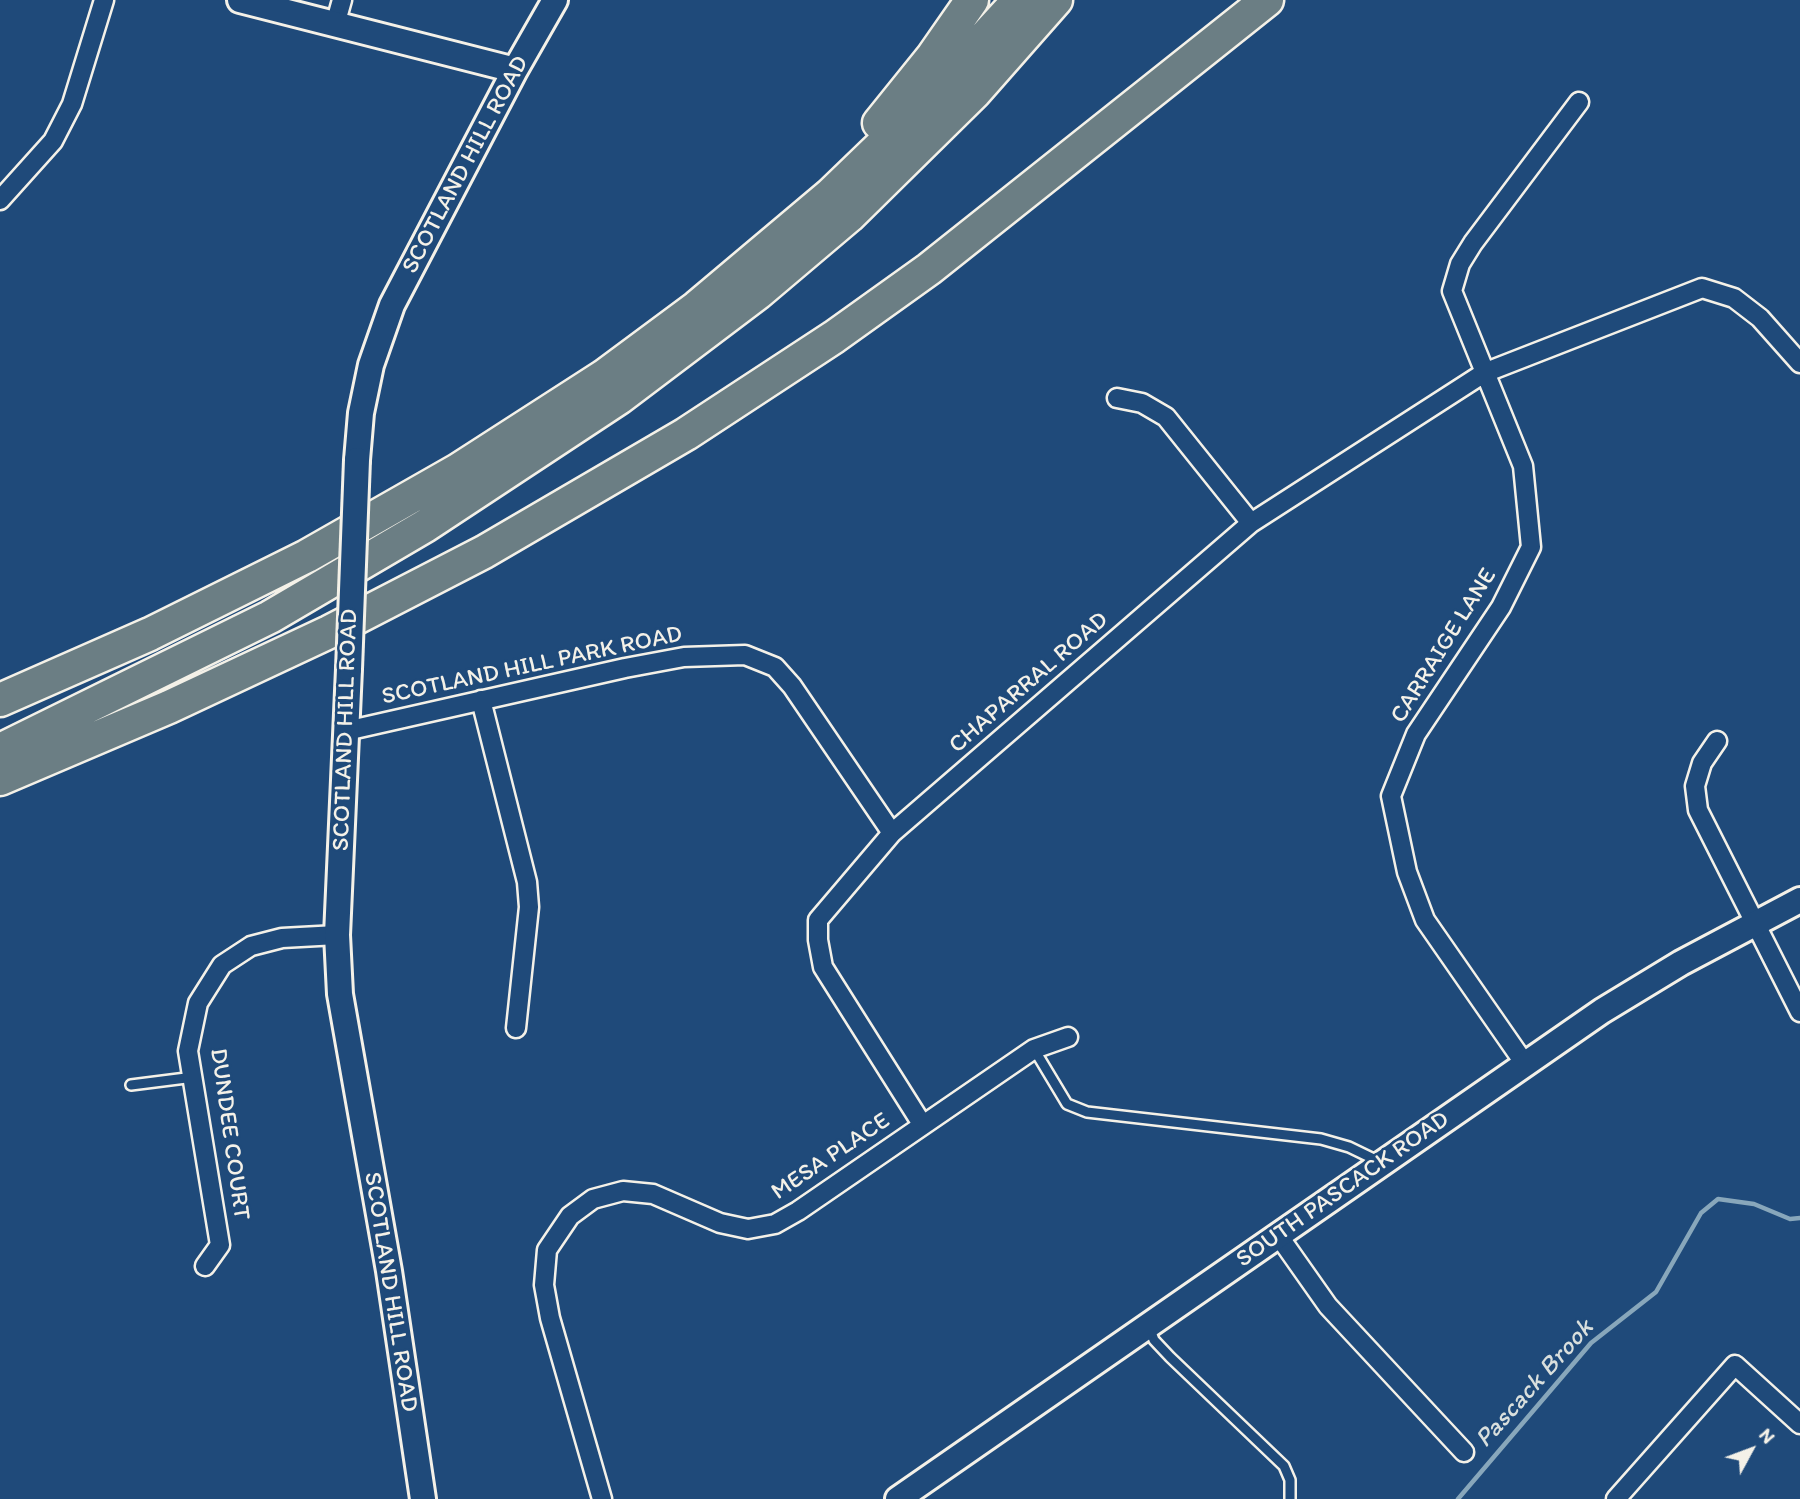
<!DOCTYPE html>
<style>
body{margin:0}
#map{position:relative;width:1800px;height:1499px;overflow:hidden;background:#1f4a7a;font-family:Itim,sans-serif}
canvas{display:block}
.north{position:absolute;left:1716px;top:1415px;width:70px;height:70px;-webkit-text-stroke:5px #1f4a7a;paint-order:stroke;rotate:49deg;font-size:19px;font-weight:700;line-height:28px;text-align:center;color:#f4f1e8}
.north::after{content:'';display:block;margin:auto;width:24px;height:32px;background:#f4f1e8;clip-path:polygon(50% 0,100% 100%,50% 72%,0 100%)}
</style>
<div id="map">
<canvas width="1800" height="1499"></canvas>
<div class="north">N</div>
</div>
<script>
const g = document.querySelector('canvas').getContext('2d');
g.lineJoin = 'round';
function toPath(rows) {
  const path = new Path2D();
  for (const r of rows) {
    path.moveTo(r[0], r[1]);
    for (let i = 2; i < r.length; i += 2) path.lineTo(r[i], r[i + 1]);
  }
  return path;
}
function stroke(path, color, width, dash) {
  g.strokeStyle = color;
  g.lineWidth = width;
  g.lineCap = dash ? 'butt' : 'round';
  g.setLineDash(dash || []);
  g.stroke(path);
}
function label(font, color, halo, rows, align = 'center') {
  g.font = font + ' Itim,sans-serif';
  g.lineWidth = 5;
  g.setLineDash([]);
  g.textBaseline = 'middle';
  g.strokeStyle = halo;
  g.fillStyle = color;
  for (const [text, x, y, turn = 0] of rows) {
    g.save();
    g.translate(x, y);
    g.rotate((+turn || 0) * Math.PI / 180);
    g.textAlign = isNaN(turn) ? turn : align;
    if (halo) g.strokeText(text, 0, 0);
    g.fillText(text, 0, 0);
    g.restore();
  }
}
stroke(toPath([
 [1458,1499,1591,1343,1656,1292,1701,1213,1718,1199,1754,1204,1790,1219,1800,1218]
]), '#88a7bb', 4.5);
const lane = toPath([
 [1034,1049,1067,1104,1087,1112,1321,1139,1349,1147,1380,1162],
 [131,1085,194,1077],
 [1149,1327,1154,1340,1170,1357,1284,1466,1290,1480,1290,1499]
]);
const street = toPath([
 [335,25,342,0],
 [0,200,53,141,72,104,104,0],
 [1117,398,1142,403,1166,417,1251,523],
 [481,700,527,882,529,907,516,1028],
 [346,731,625,668,684,657,745,655,775,667,792,686,892,833],
 [1717,741,1702,763,1695,786,1698,810,1800,1012],
 [1525,1064,1425,920,1407,872,1391,796,1416,734,1501,607,1531,547,1523,466,1452,291,1460,264,1473,243,1579,102],
 [922,1124,823,967,818,940,818,920,892,833,1251,523,1484,373,1702,288,1734,298,1760,318,1800,363],
 [1278,1235,1328,1306,1464,1452],
 [205,1266,220,1245,188,1051,198,1003,222,965,251,946,282,938,337,935],
 [602,1499,550,1318,544,1285,547,1250,570,1216,593,1199,623,1191,653,1194,720,1223,748,1229,775,1224,798,1211,1034,1049,1068,1037],
 [1616,1499,1735,1365,1800,1424]
]);
const secondary = toPath([
 [240,0,515,70],
 [357,460,361,413,371,365,392,305,515,70,555,0],
 [349,669,337,935,340,994,389,1271,423,1499],
 [898,1499,1602,1011,1681,963,1800,900]
]);
const highway = toPath([
 [879,123,933,56,972,0],
 [0,700,150,634,307,556,458,470,604,376,697,307,830,195,914,114,1019,0],
 [0,750,270,617,425,526,619,398,758,293,849,216,975,92,1056,0],
 [0,779,169,707,329,632,484,552,686,434,834,337,929,269,1267,0]
]);
stroke(lane, '#f4f1e8', 14);
stroke(street, '#f4f1e8', 23);
stroke(secondary, '#f4f1e8', 30);
stroke(highway, '#f4f1e8', 37);
stroke(lane, '#1f4a7a', 9);
stroke(street, '#1f4a7a', 18);
stroke(secondary, '#1f4a7a', 24);
stroke(highway, '#6b7e84', 32);
const secondaryBridge = toPath([
 [349,669,357,460]
]);
stroke(secondaryBridge, '#f4f1e8', 30, []);
stroke(secondaryBridge, '#1f4a7a', 24);
label('24px', '#f4f1e8', '#1f4a7a', [
 ["SCOTLAND HILL ROAD",466,165,-62],
 ["CARRAIGE LANE",1444,646,-58],
 ["SCOTLAND HILL PARK ROAD",532,666,-12],
 ["CHAPARRAL ROAD",1029,683,-41],
 ["SCOTLAND HILL ROAD",346,730,-88],
 ["DUNDEE COURT",229,1134,82],
 ["MESA PLACE",831,1157,-34],
 ["SOUTH PASCACK ROAD",1343,1190,-35],
 ["SCOTLAND HILL ROAD",390,1292,81]
]);
label('italic 26px', '#d9dfdd', '#1f4a7a', [
 ["Pascack Brook",1535,1384,-48]
]);
</script>
